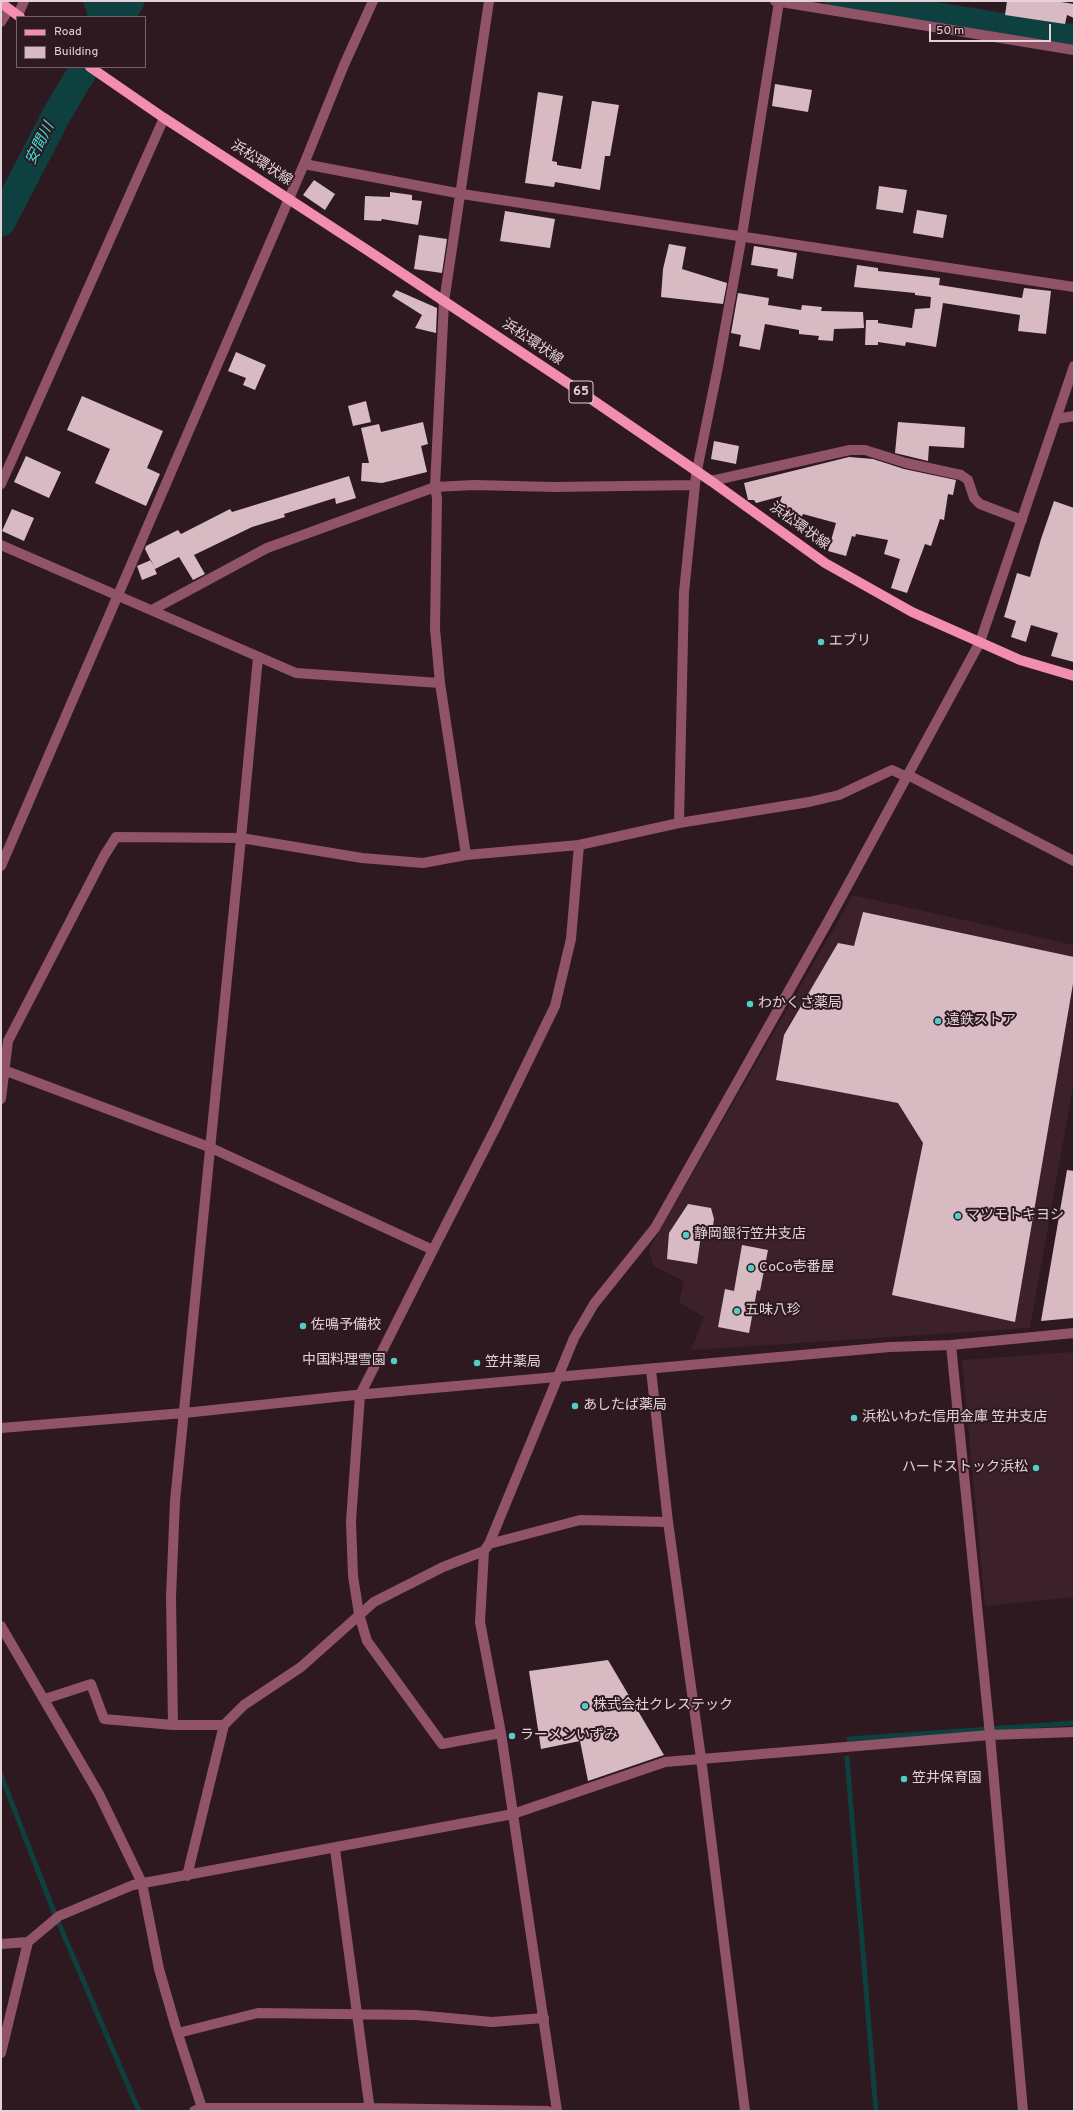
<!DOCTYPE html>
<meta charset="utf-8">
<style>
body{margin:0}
#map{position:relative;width:1075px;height:2112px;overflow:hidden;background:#2e1920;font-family:Overpass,sans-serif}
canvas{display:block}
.frame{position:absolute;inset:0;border:2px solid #e3d3d8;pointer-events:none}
.legend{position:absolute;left:16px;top:16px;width:130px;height:52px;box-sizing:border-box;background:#2e1920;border:1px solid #76636a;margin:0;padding:5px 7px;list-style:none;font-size:12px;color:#e3d3d8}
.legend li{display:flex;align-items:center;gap:8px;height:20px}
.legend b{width:20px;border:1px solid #76636a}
.scale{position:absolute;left:929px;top:24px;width:122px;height:18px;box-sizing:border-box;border:2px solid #e3d3d8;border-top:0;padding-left:5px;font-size:12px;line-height:14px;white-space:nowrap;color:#e3d3d8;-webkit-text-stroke:3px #2e1920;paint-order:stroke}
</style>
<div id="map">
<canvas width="1075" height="2112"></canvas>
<div class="frame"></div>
<ul class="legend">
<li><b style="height:5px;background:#f38eb0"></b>Road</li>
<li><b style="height:11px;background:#d8bac2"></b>Building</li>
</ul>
<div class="scale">50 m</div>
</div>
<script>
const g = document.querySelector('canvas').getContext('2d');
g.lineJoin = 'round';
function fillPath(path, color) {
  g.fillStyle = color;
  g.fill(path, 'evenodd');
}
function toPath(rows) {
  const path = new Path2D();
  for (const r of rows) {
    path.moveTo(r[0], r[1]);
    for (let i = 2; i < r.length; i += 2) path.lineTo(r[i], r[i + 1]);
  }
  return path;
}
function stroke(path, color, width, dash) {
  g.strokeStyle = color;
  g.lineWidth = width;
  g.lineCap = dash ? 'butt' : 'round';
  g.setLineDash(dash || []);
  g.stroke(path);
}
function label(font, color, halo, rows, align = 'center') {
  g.font = font + ' Overpass,"Noto Sans JP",sans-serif';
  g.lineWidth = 4;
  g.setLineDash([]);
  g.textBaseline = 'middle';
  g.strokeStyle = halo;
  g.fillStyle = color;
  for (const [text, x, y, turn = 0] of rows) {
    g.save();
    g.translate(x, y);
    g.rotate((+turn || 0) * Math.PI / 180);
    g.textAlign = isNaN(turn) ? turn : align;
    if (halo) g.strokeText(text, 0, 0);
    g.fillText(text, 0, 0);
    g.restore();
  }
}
fillPath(toPath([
 [853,895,1074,945,1074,1081,1030,1328,691,1350,704,1317,679,1302,684,1281,653,1266,649,1249],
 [1074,1352,1074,1597,985,1606,962,1360]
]), '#3c212a');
stroke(toPath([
 [849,1739,1074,1723],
 [847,1758,876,2111],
 [1,1775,54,1912,139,2111]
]), '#0d403e', 5);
stroke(toPath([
 [98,1,101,8,102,17],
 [839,1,1074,39],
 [120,17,130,1],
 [1,222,57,114,85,67]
]), '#0d403e', 29);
fillPath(toPath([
 [1007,1,1055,1,1074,4,1074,18,1067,15,1065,24,1005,15],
 [775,84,812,90,808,112,772,106],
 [538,92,563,96,552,161,557,162,557,165,581,169,592,101,619,105,610,156,605,156,600,190,555,182,554,187,525,183],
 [314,180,335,194,325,210,303,195],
 [879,186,907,190,903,213,876,209],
 [390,192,412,195,412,200,422,201,418,225,382,219,381,221,364,220,365,196,390,197],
 [917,210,947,215,943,238,913,233],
 [505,211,555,219,550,248,500,241],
 [419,235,447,239,442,273,414,269],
 [669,244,686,247,682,269,727,283,723,304,661,297,663,269],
 [754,246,797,253,793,279,777,276,778,269,751,265],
 [857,265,878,268,878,271,940,278,939,285,1022,298,1024,288,1051,291,1046,334,1018,331,1020,315,943,303,936,347,906,342,905,346,878,342,878,345,865,345,866,320,878,320,878,323,912,328,915,309,930,308,931,297,915,295,915,293,854,287],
 [396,290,437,308,436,333,415,328,422,315,392,296],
 [738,293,769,298,768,305,801,310,802,305,822,307,821,311,863,312,864,328,834,329,833,341,818,340,819,336,799,334,799,330,765,324,760,350,739,346,741,335,731,333],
 [236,352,266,365,255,390,243,385,246,378,228,371],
 [82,396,163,431,147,468,160,474,146,506,95,483,110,449,67,430],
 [366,401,371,422,353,426,348,406],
 [423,422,428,444,421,446,427,472,382,483,361,481,362,463,369,463,361,428,379,424,381,432],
 [898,422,965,427,964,448,929,446,928,461,895,453],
 [714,441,739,446,736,464,711,459],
 [26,456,61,472,49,498,14,482],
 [849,457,873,459,904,469,956,480,953,495,948,494,944,520,940,519,931,546,925,544,907,593,891,588,900,559,884,554,888,540,856,534,855,537,852,536,846,556,828,551,836,523,803,514,800,521,776,513,782,496,756,503,754,500,748,500,744,483],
 [349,476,356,498,336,504,335,498,284,514,285,517,252,527,194,555,205,574,193,580,179,557,155,569,145,549,146,546,178,530,181,534,230,509,232,512],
 [1054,501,1074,508,1074,662,1051,656,1058,633,1031,625,1026,642,1011,637,1016,621,1004,617,1017,573,1030,577,1041,539],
 [12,509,34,518,24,541,2,531],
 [151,560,157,574,142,580,137,566],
 [863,912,1074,957,1074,978,1015,1322,892,1295,923,1143,898,1103,776,1080,784,1035,838,943,854,946],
 [1067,1170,1074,1171,1074,1318,1041,1321],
 [688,1204,711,1208,714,1219,712,1232,701,1235,697,1264,667,1259,669,1233],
 [742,1245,768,1250,760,1291,757,1290,749,1333,718,1327,725,1289,734,1291],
 [608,1660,664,1755,588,1781,580,1741,541,1749,529,1671]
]), '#d8bac2');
stroke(toPath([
 [775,1,1074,50],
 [18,15,24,1],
 [1,22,9,9],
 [304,164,344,65,373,1],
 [1056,419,1074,416],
 [711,481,850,450,865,450,906,463,961,475,968,480,974,498,980,504,1022,520],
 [1,484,164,118],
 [1,545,296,673,440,683,435,629,437,498,435,487,444,302,489,1],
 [152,610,267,548,435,487,474,485,554,487,695,485],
 [258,657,241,838,362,858,423,863,466,855],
 [908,775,1074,861],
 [679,823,684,592,696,475,718,367,742,235,779,2],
 [579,845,679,823,809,802,839,795,892,770,907,777],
 [1,866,304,164,462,194,1074,287],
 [1,1069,209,1147,433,1250,360,1395,351,1521,353,1576,359,1614,367,1641,442,1744,501,1733],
 [1,1099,8,1041,104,856,116,837,241,838,175,1501,171,1597,173,1725,224,1725,187,1876],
 [433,1250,496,1127,555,1006,571,939,579,845,466,855,440,683],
 [951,1345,990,1735,1023,2111],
 [651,1370,668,1522,701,1758,745,2111],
 [1,1428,184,1413,345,1396,890,1347,951,1345,1074,1333],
 [489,1544,580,1520,668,1522],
 [1,1626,99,1794,142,1883,159,1969,176,2028,202,2108],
 [45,1699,91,1684,104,1719,173,1725],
 [224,1725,244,1705,301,1667,374,1602,443,1567,484,1551],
 [335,1849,370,2111],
 [1,1944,28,1942],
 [178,2033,258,2013,416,2015,492,2022,544,2018],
 [1,2053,28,1942,59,1916,133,1885,513,1814,665,1762,990,1735,1074,1732],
 [194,2111,202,2108,370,2108,548,2111],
 [557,2111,501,1733,480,1622,484,1551,489,1544,574,1338,594,1304,655,1228,831,916,980,642,1074,366]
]), '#905367', 10);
stroke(toPath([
 [1,3,20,17],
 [90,67,164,118,367,250,575,388,711,481,825,563,912,612,1020,660,1074,676]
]), '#f38eb0', 10);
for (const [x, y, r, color] of [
 [821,642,4,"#54cdc8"],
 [750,1004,4,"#54cdc8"],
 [938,1021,4,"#54cdc8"],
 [958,1216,4,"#54cdc8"],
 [686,1235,4,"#54cdc8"],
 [751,1268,4,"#54cdc8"],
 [737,1311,4,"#54cdc8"],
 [303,1326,4,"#54cdc8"],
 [394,1361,4,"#54cdc8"],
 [477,1363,4,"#54cdc8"],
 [575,1406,4,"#54cdc8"],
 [854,1418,4,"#54cdc8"],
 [1036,1468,4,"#54cdc8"],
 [585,1706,4,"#54cdc8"],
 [512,1736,4,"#54cdc8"],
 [904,1779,4,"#54cdc8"]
]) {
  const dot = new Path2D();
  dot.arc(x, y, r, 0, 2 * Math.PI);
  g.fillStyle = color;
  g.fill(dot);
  stroke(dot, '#2e1920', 1.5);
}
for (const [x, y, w] of [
 [581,392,24]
]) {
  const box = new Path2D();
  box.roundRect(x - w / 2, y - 11, w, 22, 3);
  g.fillStyle = '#2e1920';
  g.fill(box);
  stroke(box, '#e3d3d8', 1);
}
label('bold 13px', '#e3d3d8', null, [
 ["65",581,392]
]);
label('14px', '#e3d3d8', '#2e1920', [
 ["浜松環状線",261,164,33],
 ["浜松環状線",532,343,34],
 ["浜松環状線",799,527,36]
]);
label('14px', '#e3d3d8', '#2e1920', [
 ["エブリ",829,642],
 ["わかくさ薬局",758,1004],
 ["遠鉄ストア",946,1021],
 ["マツモトキヨシ",966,1216],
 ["静岡銀行笠井支店",694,1235],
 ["CoCo壱番屋",759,1268],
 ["五味八珍",745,1311],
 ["佐鳴予備校",311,1326],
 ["中国料理雪園",386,1361,"right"],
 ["笠井薬局",485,1363],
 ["あしたば薬局",583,1406],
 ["浜松いわた信用金庫 笠井支店",862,1418],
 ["ハードストック浜松",1028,1468,"right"],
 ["株式会社クレステック",593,1706],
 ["ラーメンいずみ",520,1736],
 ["笠井保育園",912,1779]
], 'left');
label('italic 15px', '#3dddd6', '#2e1920', [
 ["安間川",41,144,-63]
]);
</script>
